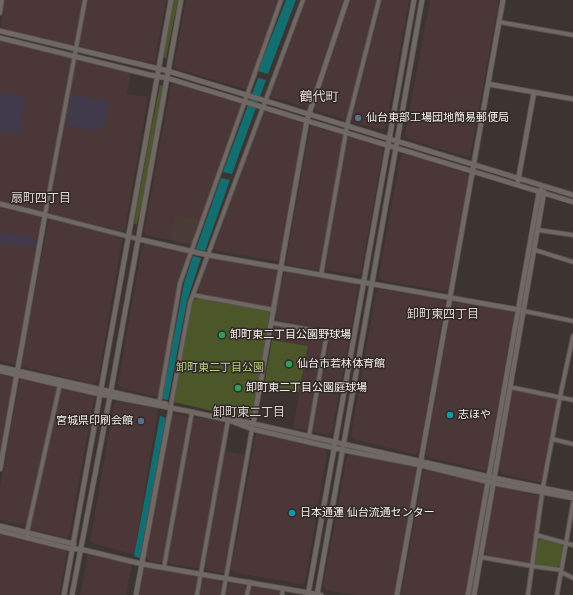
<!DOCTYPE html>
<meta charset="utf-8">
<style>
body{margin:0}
canvas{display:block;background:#3b3431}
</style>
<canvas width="573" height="595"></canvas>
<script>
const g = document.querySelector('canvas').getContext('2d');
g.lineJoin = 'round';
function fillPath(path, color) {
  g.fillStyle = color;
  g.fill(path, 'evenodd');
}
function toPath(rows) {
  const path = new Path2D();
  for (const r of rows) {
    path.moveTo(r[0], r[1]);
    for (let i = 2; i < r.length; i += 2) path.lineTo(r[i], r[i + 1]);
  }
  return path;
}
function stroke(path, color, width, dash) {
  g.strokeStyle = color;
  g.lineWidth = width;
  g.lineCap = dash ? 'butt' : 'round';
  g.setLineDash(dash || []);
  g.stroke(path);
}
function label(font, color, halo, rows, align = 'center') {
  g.font = font + ' "Noto Sans","Noto Sans JP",sans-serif';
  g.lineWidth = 3;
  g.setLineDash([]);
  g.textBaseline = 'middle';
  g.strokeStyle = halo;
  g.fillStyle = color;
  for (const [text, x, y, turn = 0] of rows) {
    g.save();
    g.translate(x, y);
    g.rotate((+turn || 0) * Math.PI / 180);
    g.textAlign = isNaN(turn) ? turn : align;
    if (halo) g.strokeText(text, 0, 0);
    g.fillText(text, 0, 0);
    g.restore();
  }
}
fillPath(toPath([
 [5,0,83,0,75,43,72,45,0,29],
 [87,0,166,0,155,61,151,63,81,47,79,44],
 [186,0,279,0,247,88,245,89,177,69,174,65],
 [305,0,344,0,309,106,306,107,271,97,270,94],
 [350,0,377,0,347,118,345,120,316,110,314,108],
 [382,0,409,0,386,127,383,130,354,122,352,120],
 [430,0,499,0,470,156,467,157,408,139,405,134],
 [0,40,69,57,72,60,45,210,44,212,0,201],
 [79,59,131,72,127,94,148,97,125,228,122,231,51,214,49,210,76,61],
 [175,83,240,102,241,104,191,245,147,235,144,232,171,85],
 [267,111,301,121,304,124,280,258,277,261,216,251,214,248,263,113],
 [312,124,343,133,344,136,321,267,319,270,288,265,286,262,310,126],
 [351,136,379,145,383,151,361,273,358,275,325,270,348,138],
 [404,153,466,172,469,176,448,289,444,291,381,280,379,276,400,158],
 [0,207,42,217,43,220,17,365,0,361],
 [49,219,121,237,122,240,98,380,92,384,20,366],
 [147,242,185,252,188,254,180,275,158,397,121,388,118,384,142,247],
 [212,257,275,268,278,272,272,304,269,307,200,294,198,290,209,259],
 [287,271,355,283,358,287,351,330,348,333,278,320,275,316,284,273],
 [379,289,443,299,445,302,420,450,415,454,355,440,351,435,376,293],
 [455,301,513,311,514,315,487,469,484,470,428,457,426,454,452,303],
 [276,324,323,333,325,335,307,430,293,428,308,346,272,340,274,326],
 [332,335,347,337,349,340,332,431,328,435,316,433,313,430,330,337],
 [0,374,14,377,0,461],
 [20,378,57,386,27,526,0,520,0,487],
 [65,388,91,394,94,398,69,536,67,538,30,529,60,390],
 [513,389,558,398,543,480,539,482,502,474,499,470],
 [118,401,158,409,134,555,90,542,114,404],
 [175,413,186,416,188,419,163,560,159,563,148,560,145,555,171,414],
 [197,417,223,422,225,427,200,566,198,568,171,564,168,561,193,421],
 [259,432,321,446,327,453,305,582,302,584,236,573,231,569,256,434],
 [225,451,245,455,225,570,223,573,207,570,205,567],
 [350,454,414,467,417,470,395,595,354,595,326,590,323,585,347,457],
 [427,470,482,482,485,486,466,595,401,595,423,472],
 [499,487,540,496,532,561,528,564,487,556,484,553,496,489],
 [0,532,64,549,67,551,59,595,0,595],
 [88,554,132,564,126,595,80,595],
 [147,567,196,575,198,579,196,595,139,595,144,569],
 [206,577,219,580,222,583,220,595,200,595,203,580],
 [231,582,245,584,246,588,245,595,226,595,228,585],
 [254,585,278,590,280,595,250,595,251,588]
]), '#4c3738');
fillPath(toPath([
 [0,92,26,96,19,133,0,132],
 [71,94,109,101,105,126,101,125,99,131,66,125],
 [0,232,31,237,30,241,38,242,37,248,0,242]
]), '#413a4a');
fillPath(toPath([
 [176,215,199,220,191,245,171,240]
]), '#4a3d38');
fillPath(toPath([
 [173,0,178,0,166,58,163,57],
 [160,85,164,86,144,195,137,224,134,224,152,124],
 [199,298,268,311,270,313,252,417,249,419,173,402,192,304,194,300],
 [272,340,308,346,299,392,264,386],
 [540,539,561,544,563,547,560,565,557,567,537,565,534,562,538,541]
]), '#4b5729');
fillPath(toPath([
 [286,0,296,0,268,74,258,71],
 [258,78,266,80,232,174,223,172],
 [221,178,230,180,205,251,196,249],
 [193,256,201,258,187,301,168,400,162,399,184,283],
 [160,416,166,418,140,558,134,556]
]), '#126e70');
const minor = toPath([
 [85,0,45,215,138,239],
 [0,13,2,0],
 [499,22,573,35],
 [538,230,573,235],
 [535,250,573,262],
 [321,275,347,126,379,0],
 [193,295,274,310],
 [524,311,573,321],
 [272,323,354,337],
 [510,387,573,400],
 [159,404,180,283,281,0],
 [171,405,190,303,303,0],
 [309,436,327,333],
 [552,439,573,444],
 [536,535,573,545],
 [26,537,60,384],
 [480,557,532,566,543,487,560,397,573,336],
 [164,567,192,412],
 [561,572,573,578],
 [197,595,228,420],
 [223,595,252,429],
 [247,595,250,582],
 [282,595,283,588],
 [528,595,532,566,561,570],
 [557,595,573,503]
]);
const tertiary = toPath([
 [0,31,168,71,573,195],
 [0,38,150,75,167,78,573,202],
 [488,84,573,99],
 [518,181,534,92],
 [0,204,45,215,0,469],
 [138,239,208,255,520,310],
 [0,367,166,404],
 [0,371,99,394,192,412,228,420,252,429,343,450,420,465,493,483,573,498],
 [232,419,499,479,573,494],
 [253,425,307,120,347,0],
 [0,526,74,544],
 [0,531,72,549,80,549,142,564,321,595],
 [64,595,171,0],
 [72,595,110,396,181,0],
 [136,595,171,407],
 [308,595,414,0],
 [317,595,422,0],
 [397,595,503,0],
 [468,595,539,192,541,190],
 [474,595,544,192]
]);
stroke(minor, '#595350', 5.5);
stroke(tertiary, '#595350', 6);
stroke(minor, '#706864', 3.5);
stroke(tertiary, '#706864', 4.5);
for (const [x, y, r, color] of [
 [358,118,4,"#5c6f8a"],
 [222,335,4,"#2e9e5b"],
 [289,364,4,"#2e9e5b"],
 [238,388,4,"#2e9e5b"],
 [450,415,4,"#0f9aa8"],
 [141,421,4,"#5c6f8a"],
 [292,513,4,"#0f9aa8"]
]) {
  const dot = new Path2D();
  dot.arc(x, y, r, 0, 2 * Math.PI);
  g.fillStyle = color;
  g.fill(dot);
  stroke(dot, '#312a27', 1.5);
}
label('11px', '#f5f0ee', '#312a27', [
 ["仙台東部工場団地簡易郵便局",366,118],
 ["卸町東二丁目公園野球場",230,335],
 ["仙台市若林体育館",297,364],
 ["卸町東二丁目公園庭球場",246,388],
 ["志ほや",458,415],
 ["宮城県印刷会館",133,421,"right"],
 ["日本通運 仙台流通センター",300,513]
], 'left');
label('11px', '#b7ce7d', '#312a27', [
 ["卸町東二丁目公園",220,368]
]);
label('12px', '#dfd5d1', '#312a27', [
 ["扇町四丁目",41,199],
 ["卸町東四丁目",443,315],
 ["卸町東二丁目",249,413]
]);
label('13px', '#dfd5d1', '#312a27', [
 ["鶴代町",319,97]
]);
</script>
